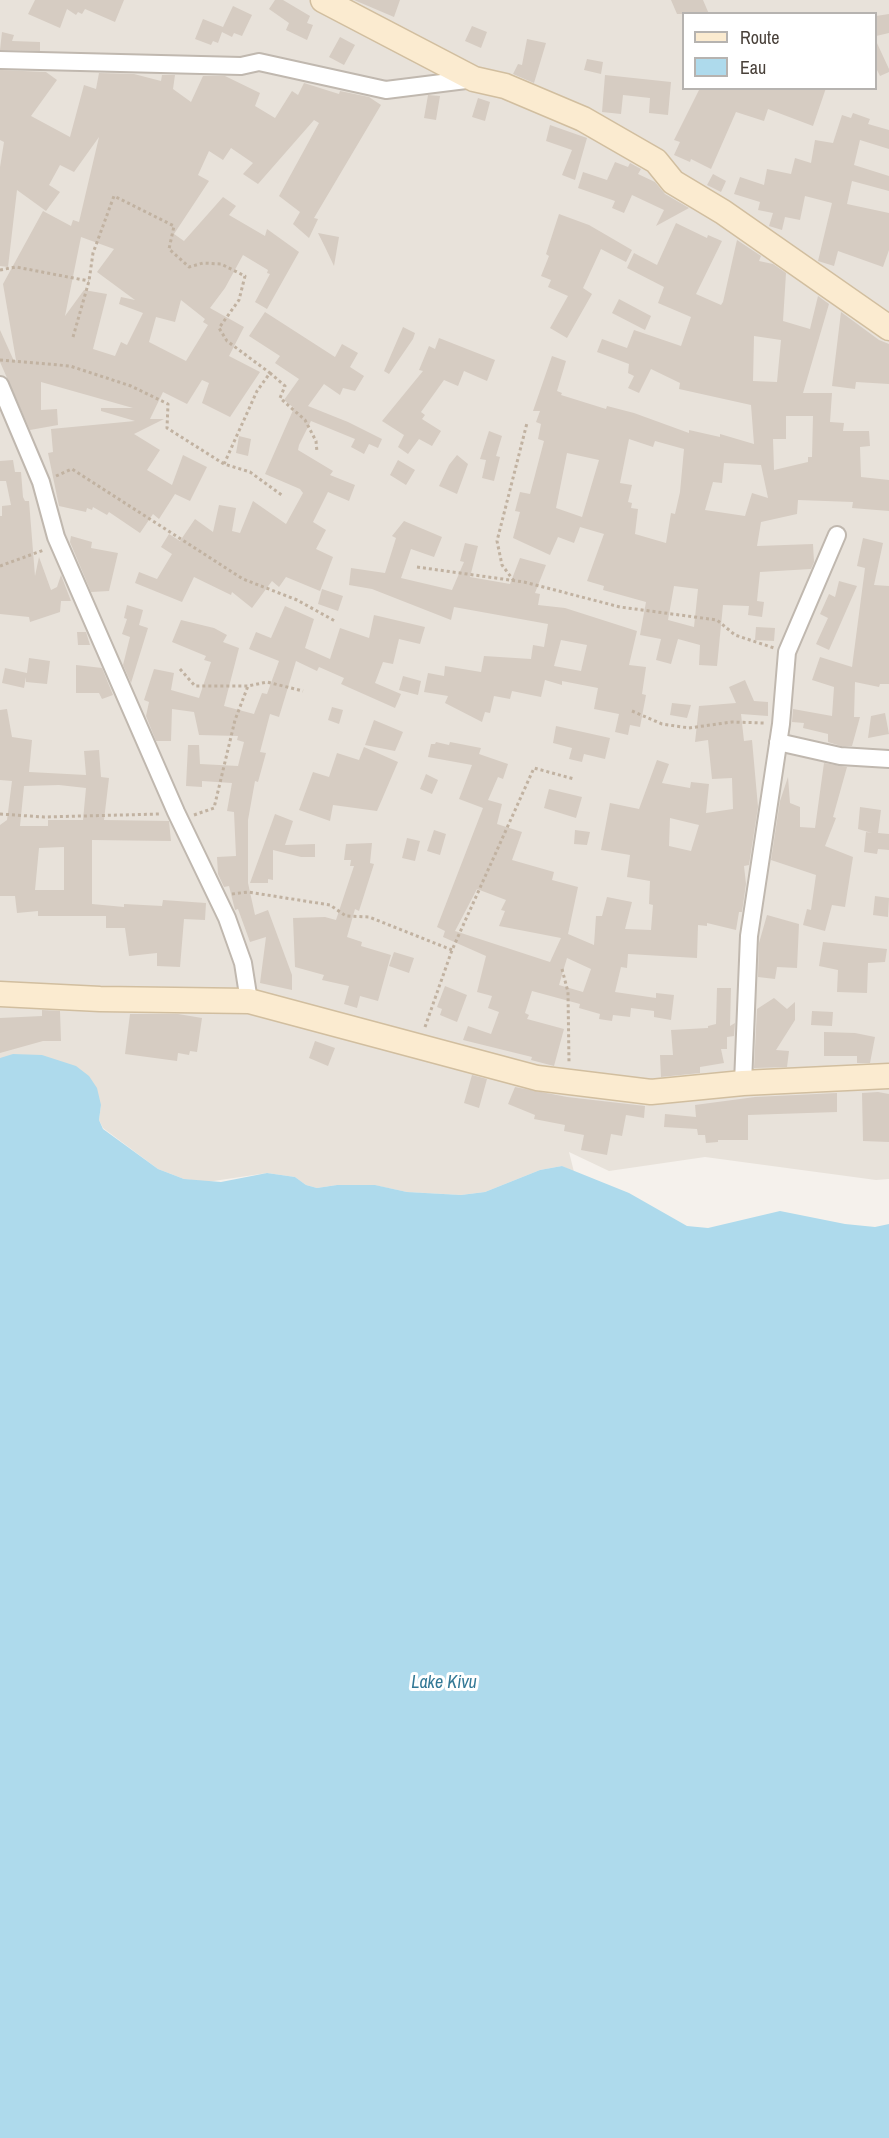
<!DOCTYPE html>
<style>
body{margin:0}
#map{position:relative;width:889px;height:2138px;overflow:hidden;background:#f5f1ec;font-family:"Archivo Narrow",sans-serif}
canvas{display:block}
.legend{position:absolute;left:682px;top:12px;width:195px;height:78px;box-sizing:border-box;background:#fff;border:2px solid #b6b3b0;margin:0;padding:8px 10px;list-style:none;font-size:18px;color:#49413a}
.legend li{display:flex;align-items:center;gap:12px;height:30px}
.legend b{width:30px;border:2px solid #b6b3b0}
</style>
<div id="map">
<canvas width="889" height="2138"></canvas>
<ul class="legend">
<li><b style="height:8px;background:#fbebd0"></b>Route</li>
<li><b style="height:16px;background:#aedaec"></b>Eau</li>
</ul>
</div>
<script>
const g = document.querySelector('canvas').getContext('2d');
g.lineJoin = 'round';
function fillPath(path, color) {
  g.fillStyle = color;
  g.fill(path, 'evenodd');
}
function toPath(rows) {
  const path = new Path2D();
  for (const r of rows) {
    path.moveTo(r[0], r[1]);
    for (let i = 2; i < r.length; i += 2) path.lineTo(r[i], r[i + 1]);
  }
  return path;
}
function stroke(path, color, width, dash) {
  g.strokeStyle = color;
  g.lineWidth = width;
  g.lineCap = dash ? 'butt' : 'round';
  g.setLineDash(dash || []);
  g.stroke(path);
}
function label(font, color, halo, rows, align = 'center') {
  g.font = font + ' "Archivo Narrow",sans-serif';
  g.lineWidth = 6;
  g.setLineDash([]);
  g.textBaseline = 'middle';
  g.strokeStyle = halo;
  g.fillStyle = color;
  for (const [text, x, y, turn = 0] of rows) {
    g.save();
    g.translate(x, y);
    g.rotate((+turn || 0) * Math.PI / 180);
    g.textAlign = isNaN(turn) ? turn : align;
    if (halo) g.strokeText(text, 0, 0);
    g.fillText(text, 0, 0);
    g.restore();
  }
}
fillPath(toPath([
 [0,0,889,0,889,1179,876,1180,705,1157,609,1171,569,1152,574,1172,562,1166,540,1170,485,1192,461,1195,407,1192,374,1185,337,1185,317,1188,306,1185,295,1177,267,1173,207,1182,184,1179,158,1169,103,1128,99,1120,101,1105,0,1058],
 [684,14,876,14,876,88,684,88]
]), '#e8e2da');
fillPath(toPath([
 [13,1054,42,1055,76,1066,89,1076,97,1088,101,1105,99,1120,103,1129,158,1169,184,1179,221,1182,267,1173,295,1177,306,1185,317,1188,337,1185,375,1185,407,1192,461,1195,485,1192,540,1170,562,1166,629,1193,687,1226,708,1228,780,1211,845,1224,875,1227,889,1224,889,2138,0,2138,0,1058]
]), '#aedaec');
fillPath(toPath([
 [35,0,124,0,115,22,85,9,82,14,78,12,76,15,67,9,60,28,28,14],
 [275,0,283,0,310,16,307,23,313,25,307,40,286,30,289,23,269,9],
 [354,0,400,0,394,17],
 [671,0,703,0,709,14,677,14],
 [233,6,252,15,242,36,234,33,232,37,222,32,218,43,213,41,211,45,195,39,203,19,223,27],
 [889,14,889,33,876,36,876,16],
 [472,26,487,32,481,48,465,41],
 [2,32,14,35,12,41,40,42,40,51,0,50],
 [340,37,355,45,344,65,329,57],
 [527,39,546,43,534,83,513,74,518,64,522,65],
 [876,41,889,69,889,72,880,76,876,68],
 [587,59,603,62,601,74,584,70],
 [0,70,46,72,57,80,31,116,70,137,84,85,96,89,99,73,134,74,161,81,162,75,175,75,173,89,191,102,203,76,225,76,260,93,255,106,275,118,292,91,298,95,304,83,339,94,340,91,369,97,381,105,314,218,318,219,309,238,293,224,300,212,279,196,319,123,314,120,258,184,243,174,253,163,231,148,223,160,209,151,198,175,209,181,174,234,184,241,223,197,236,206,229,215,265,236,267,229,299,252,267,309,255,302,270,274,267,273,268,270,243,255,225,288,210,308,244,327,229,356,260,372,230,417,202,403,209,383,202,380,187,404,163,392,150,419,164,419,134,434,160,450,147,470,172,485,183,455,207,467,190,501,175,494,159,519,153,514,140,533,109,512,107,515,93,507,92,510,87,508,86,512,59,506,48,453,53,452,51,429,135,421,101,411,101,408,133,408,41,382,41,410,57,409,58,425,30,430,0,362,0,330,14,361,16,360,3,284,43,211,71,226,73,220,79,222,99,137,74,172,60,165,49,185,60,192,46,211,17,190,8,267,0,266,0,167,4,142,0,140],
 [81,237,114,249,97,272,135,300,121,297,119,304,143,313,127,345,121,342,115,356,93,349,107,294,84,290,65,316],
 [181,300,205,319,203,322,208,325,186,361,149,342,156,317,175,322],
 [605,75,671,82,668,115,649,113,650,98,623,95,621,114,602,112],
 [700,88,826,88,813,126,768,109,764,121,736,112,711,169,691,159,690,162,674,155,680,142,674,140],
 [428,95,440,96,436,120,424,118],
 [478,98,490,102,485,121,472,117],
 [853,113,870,119,868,124,889,130,889,149,860,140,854,165,889,176,889,191,852,181,847,204,889,213,889,250,883,267,838,251,834,266,818,261,832,203,805,196,800,220,785,217,782,230,769,226,773,213,758,210,760,202,734,194,740,177,764,185,767,169,791,174,795,158,811,163,815,140,833,143,842,115,851,118],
 [550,125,587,138,575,180,562,175,572,150,546,141],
 [615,162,628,167,630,163,641,169,638,174,655,182,665,194,689,208,656,226,664,210,632,195,624,213,612,208,615,201,578,188,583,172,607,180],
 [713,174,726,181,721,192,707,185],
 [559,214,589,225,632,250,626,262,601,249,583,288,592,294,567,338,550,328,568,296,548,287,551,280,541,276,549,256,546,254],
 [676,223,707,238,708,235,722,241,696,294,721,305,723,302,737,240,761,256,759,261,773,264,786,273,783,321,810,329,818,296,829,304,803,393,832,393,830,422,844,423,843,431,869,431,870,446,860,447,861,477,889,480,889,511,852,508,853,502,798,500,797,514,761,522,757,546,813,544,814,562,811,569,760,572,757,601,764,602,762,617,748,615,749,606,723,605,717,666,699,665,700,645,678,639,671,664,656,660,661,639,640,635,646,602,603,590,604,586,587,581,604,534,580,527,574,543,558,537,550,555,513,538,520,512,515,511,520,492,530,494,544,441,538,439,541,424,536,422,540,411,533,411,552,356,566,361,557,391,562,393,561,395,606,409,607,406,634,413,689,433,689,430,720,437,720,434,754,444,751,405,679,389,680,383,651,369,639,393,628,388,634,376,628,373,629,364,597,352,602,339,627,348,634,330,681,346,691,317,658,303,664,287,627,268,634,253,657,265],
 [754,336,781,340,777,382,753,381],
 [786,416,813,416,812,457,808,457,808,462,774,470,773,439,786,439],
 [629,439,653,447,655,441,684,449,680,492,675,514,671,513,666,543,635,534,638,509,631,508,632,503,628,502,632,485,620,483],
 [567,453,599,460,582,517,556,508],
 [724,463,761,465,768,498,752,493,745,516,705,510,713,482,722,483],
 [674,586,698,589,694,627,668,620],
 [318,233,339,237,334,266,325,247],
 [619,299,651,316,645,330,612,313],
 [265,312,335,357,342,344,358,353,350,367,364,376,355,391,343,388,340,395,324,384,308,406,348,422,382,439,378,448,369,444,364,454,351,447,355,439,311,421,299,445,298,450,333,471,330,475,355,485,349,501,328,492,313,522,326,530,316,549,333,557,320,591,286,577,279,587,272,581,252,608,232,592,231,595,194,577,182,602,135,583,139,572,157,579,172,554,161,547,169,534,180,541,195,519,213,532,219,505,236,508,232,531,240,533,253,501,286,524,303,493,300,489,265,474,294,408,284,400,299,379,275,363,280,356,249,336],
 [841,312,879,340,889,344,889,384,856,382,855,389,832,386],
 [403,327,415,333,413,339,389,374,384,371],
 [439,338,495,360,487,381,464,371,458,386,444,380,421,412,425,415,422,419,441,431,432,446,419,439,408,454,398,447,404,435,382,421,423,371,419,370,429,346,435,349],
 [489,431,502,436,496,456,500,457,494,481,482,478,486,460,480,459],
 [239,436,251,439,248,456,236,453],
 [457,455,468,464,457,494,439,486,449,465],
 [13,460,15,472,21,472,23,497,25,501,29,501,35,576,39,557,51,590,57,587,61,575,71,601,61,601,60,612,30,622,29,617,0,614,0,516,2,516,2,506,11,505,6,481,0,481,0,461],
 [398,460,415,470,406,485,390,475],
 [404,521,442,537,434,557,411,549,401,578,452,590,464,562,460,561,465,543,478,546,470,577,510,584,520,558,546,565,535,593,540,594,538,605,565,608,637,631,629,665,646,667,642,694,646,695,640,727,630,725,628,735,615,732,619,714,594,709,598,688,562,681,562,685,545,680,541,697,512,691,510,699,494,696,490,713,485,712,482,722,445,703,448,696,424,692,428,673,444,676,445,666,481,672,484,656,531,659,533,645,544,647,548,624,454,607,451,620,372,589,349,585,351,568,385,573,396,538,392,536],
 [561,640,587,645,581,671,554,666],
 [71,536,92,542,91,548,118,553,109,591,91,592,70,542],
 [863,538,883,543,874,585,889,586,889,684,880,684,879,687,855,682,854,717,860,717,852,746,841,746,828,742,828,734,803,728,804,723,792,722,793,709,832,716,834,687,812,680,820,657,852,667,865,568,857,566],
 [839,581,857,586,829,650,816,644,828,618,820,614,829,594,835,597],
 [322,589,343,596,338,611,318,604],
 [127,605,143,610,139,625,148,628,131,683,123,665,130,637,122,634,127,619,124,618],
 [285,606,314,619,305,648,330,659,340,628,369,638,374,615,425,627,420,644,399,639,393,664,383,662,375,683,401,694,395,708,341,684,344,678,319,667,317,671,296,661,279,717,270,714,260,752,266,753,258,782,255,781,248,820,248,883,255,915,268,910,292,975,292,990,260,983,266,937,250,942,238,909,235,910,229,886,224,887,218,874,217,857,236,856,234,812,227,811,232,783,202,781,202,787,186,786,188,745,199,745,200,764,238,766,244,742,237,740,238,736,199,735,194,712,172,709,171,741,156,741,146,716,149,702,144,700,154,669,174,673,171,690,199,698,211,662,204,660,206,656,172,642,181,620,214,628,227,635,223,642,239,648,224,706,254,714,262,693,267,694,279,661,249,649,256,632,271,638],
 [756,627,775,628,774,641,755,640],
 [77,632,86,632,90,645,78,645],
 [29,658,50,661,47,684,26,682,26,677,24,688,2,683,5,668,27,673],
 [76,665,102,668,113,695,102,699,99,693,76,693],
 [403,676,421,681,418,695,399,690],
 [745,680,754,701,768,702,768,716,741,714,744,741,752,740,758,807,749,865,744,866,746,884,742,912,739,912,736,930,707,923,707,926,698,925,697,958,628,954,627,968,621,967,615,992,656,998,656,993,674,995,671,1020,654,1017,654,1011,631,1008,630,1017,613,1015,612,1021,599,1019,600,1014,579,1008,580,1004,532,991,525,1013,529,1015,527,1019,564,1029,554,1066,531,1060,532,1057,463,1040,468,1026,491,1034,499,1012,488,1008,492,996,477,992,486,956,443,937,445,931,437,927,483,808,459,799,472,765,428,757,431,744,435,744,436,742,449,745,450,742,481,748,479,754,508,764,503,779,498,777,488,800,502,804,497,824,522,832,512,860,554,872,552,880,578,887,568,934,594,945,596,916,602,916,607,897,632,902,625,929,651,930,653,905,649,904,650,881,627,877,630,855,601,850,610,803,639,809,657,760,669,764,662,783,690,788,691,782,709,784,706,813,733,809,732,778,712,779,708,740,695,742,699,706,736,703,729,687],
 [670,818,699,825,691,851,669,846],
 [477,889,506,900,501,910,505,911,499,926,561,938,550,962,455,931],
 [567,958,591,969,583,992,559,985],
 [672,703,691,705,687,718,670,715],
 [332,707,343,710,339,724,328,720],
 [7,709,12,737,32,740,29,772,86,775,84,751,99,750,101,777,109,778,104,820,169,821,171,841,92,840,92,904,124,907,124,904,162,906,163,900,206,903,205,920,184,919,180,967,157,966,157,953,129,956,125,928,106,928,106,916,38,916,38,911,17,913,15,896,0,896,0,825,7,820,12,781,0,780,0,710],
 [59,785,86,788,83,820,48,820,48,826,20,826,24,786],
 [64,847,64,890,35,890,39,848],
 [885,713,889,734,868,738,871,716],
 [374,720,403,732,395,751,365,745],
 [556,726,610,738,605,759,584,754,582,762,569,759,572,748,553,743],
 [364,747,398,762,377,811,333,805,330,821,299,810,313,772,329,777,337,753,359,760],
 [824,763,847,767,833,817,836,818,825,846,853,857,845,907,832,905,825,931,803,925,807,909,811,910,816,875,771,860,780,801,788,777,790,803,800,807,800,827,815,828],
 [426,774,438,780,432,794,420,789],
 [549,789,582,797,576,818,544,808],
 [860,807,881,810,878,833,889,834,889,850,878,849,877,854,864,852,866,832,872,833,858,829],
 [275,814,293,821,285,845,315,844,315,857,301,857,273,850,273,880,268,879,268,883,250,883],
 [434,830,446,834,440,855,427,851],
 [575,830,590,832,587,845,574,844],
 [407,838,420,841,415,861,402,858],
 [372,843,370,863,374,864,359,911,355,909,347,937,362,942,361,946,391,955,378,1001,360,996,357,1008,344,1004,349,986,322,980,324,975,295,967,293,918,325,917,336,920,354,866,350,866,351,860,344,860,346,844],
 [875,896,889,898,888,917,873,915],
 [767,915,799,924,797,968,777,967,775,979,758,977,759,943],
 [823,942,887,949,885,962,868,963,867,993,837,992,838,970,819,966],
 [394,952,414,958,409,973,389,966],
 [445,986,467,995,457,1022,440,1015,442,1009,437,1007],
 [717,988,731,988,730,1026,735,1023,734,1036,727,1037,727,1049,721,1049,724,1063,700,1067,700,1073,661,1077,660,1055,673,1055,671,1030,708,1028,708,1026,716,1024],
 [774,998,787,1009,795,1002,795,1020,776,1050,789,1051,787,1067,754,1068,757,1009],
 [42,1010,60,1011,61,1041,43,1041,0,1053,0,1018,42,1016],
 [812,1011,833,1012,832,1026,811,1025],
 [130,1014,178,1014,202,1018,197,1052,190,1051,189,1055,178,1053,177,1061,125,1054],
 [824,1032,855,1033,875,1037,870,1063,857,1063,857,1056,824,1056],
 [315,1041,335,1048,328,1066,309,1058],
 [472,1075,487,1079,479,1108,464,1103],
 [515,1087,567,1097,645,1106,644,1118,626,1115,622,1136,611,1134,607,1155,581,1150,584,1135,564,1131,565,1125,534,1119,535,1115,508,1104],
 [878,1092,889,1094,889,1142,863,1141,862,1093],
 [837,1093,837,1112,748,1115,748,1140,718,1140,718,1142,706,1143,705,1135,698,1135,697,1129,664,1127,665,1114,696,1117,695,1105,755,1097]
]), '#d6ccc2');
const street = toPath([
 [0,60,241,66,259,62,386,90,474,79],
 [0,385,41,482,56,537,176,812,227,918,243,963,249,1001],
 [778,742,840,756,889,759],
 [743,1083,749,936,781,724,787,652,837,535]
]);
const secondary = toPath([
 [323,0,474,79,505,86,583,119,656,161,673,182,723,212,889,328],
 [0,994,100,999,249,1001,537,1078,651,1092,743,1083,889,1076]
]);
stroke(street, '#c0b8af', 20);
stroke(secondary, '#d1be9f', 27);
stroke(toPath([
 [0,270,16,267,89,281],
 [73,337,89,281,93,253,114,196,174,226,169,249,189,267,203,263,221,264,245,276,239,300,219,328,227,341,270,373],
 [0,360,70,366,131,386,168,404,167,428,224,464,250,472,283,496],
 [224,464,257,391,270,373,285,386,280,398,305,420,316,441,317,452],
 [56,476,72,469,243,579,297,600,335,621],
 [0,566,44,550],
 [417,567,524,582,620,607,717,620,735,635,774,648],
 [514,581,502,565,497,541,527,423],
 [180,669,195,686,248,686,267,682,303,691],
 [632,711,662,724,689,728,732,722,764,723],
 [0,814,44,817,160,814],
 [194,815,214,808,235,720,248,686],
 [232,894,248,892,330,905,346,916,369,917,452,950],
 [562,969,568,992,569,1063],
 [425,1027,452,950,534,768,574,779]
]), '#c1b2a1', 3, [3, 3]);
stroke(street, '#fff', 16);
stroke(secondary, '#fbebd0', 24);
label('italic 18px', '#337996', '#fff', [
 ["Lake Kivu",444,1683]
]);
</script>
